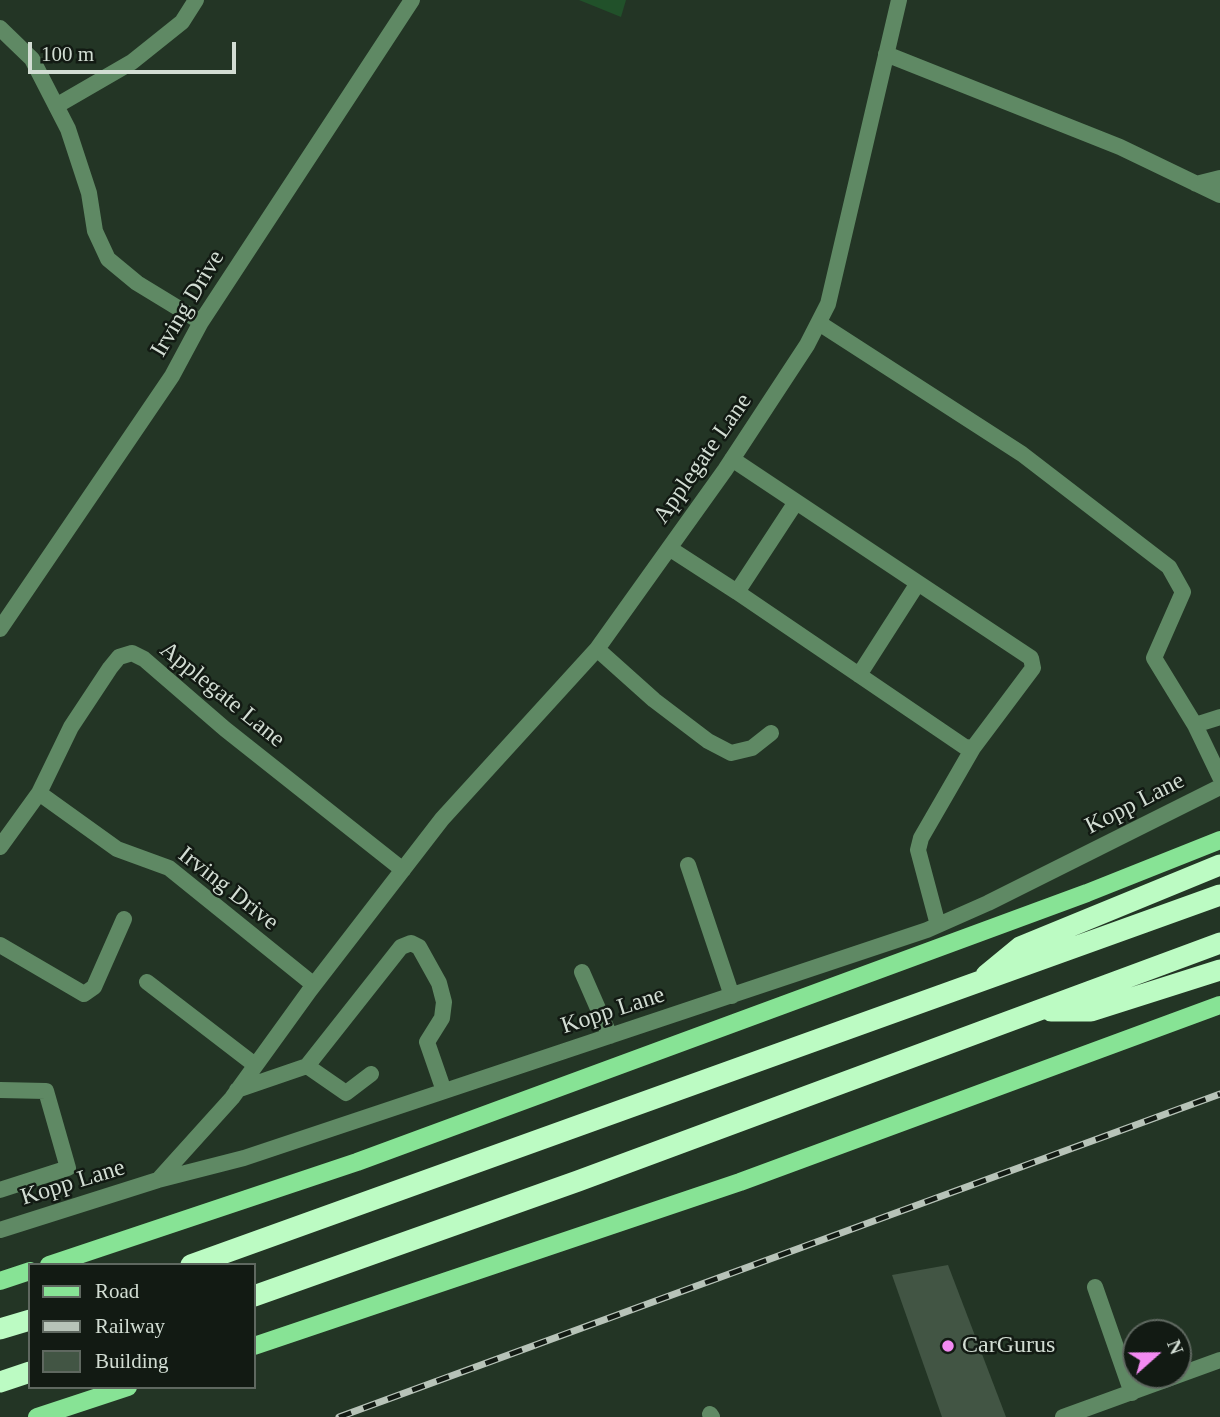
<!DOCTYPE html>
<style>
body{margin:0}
#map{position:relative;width:1220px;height:1417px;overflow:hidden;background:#233525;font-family:"Times New Roman",serif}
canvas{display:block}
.legend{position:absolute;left:28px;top:1263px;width:228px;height:126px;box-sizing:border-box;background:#121a13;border:2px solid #5f6860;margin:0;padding:9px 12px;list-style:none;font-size:21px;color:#d2ddd3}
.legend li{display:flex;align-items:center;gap:14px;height:35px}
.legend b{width:35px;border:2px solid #5f6860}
.north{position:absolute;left:1122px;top:1319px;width:70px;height:70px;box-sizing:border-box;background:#121a13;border:2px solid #5f6860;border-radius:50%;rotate:69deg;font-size:19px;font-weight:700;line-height:28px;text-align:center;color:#d2ddd3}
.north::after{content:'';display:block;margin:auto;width:24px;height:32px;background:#f38af1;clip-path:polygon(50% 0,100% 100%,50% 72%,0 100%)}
.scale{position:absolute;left:28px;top:42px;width:208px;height:32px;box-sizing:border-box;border:4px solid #d2ddd3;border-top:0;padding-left:9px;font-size:21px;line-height:24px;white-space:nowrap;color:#d2ddd3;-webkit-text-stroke:5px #121a13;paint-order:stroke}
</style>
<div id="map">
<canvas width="1220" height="1417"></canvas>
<ul class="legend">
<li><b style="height:9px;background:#87e395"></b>Road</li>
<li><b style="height:9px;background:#b7c3b8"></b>Railway</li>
<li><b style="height:19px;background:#425544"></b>Building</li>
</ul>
<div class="north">N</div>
<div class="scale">100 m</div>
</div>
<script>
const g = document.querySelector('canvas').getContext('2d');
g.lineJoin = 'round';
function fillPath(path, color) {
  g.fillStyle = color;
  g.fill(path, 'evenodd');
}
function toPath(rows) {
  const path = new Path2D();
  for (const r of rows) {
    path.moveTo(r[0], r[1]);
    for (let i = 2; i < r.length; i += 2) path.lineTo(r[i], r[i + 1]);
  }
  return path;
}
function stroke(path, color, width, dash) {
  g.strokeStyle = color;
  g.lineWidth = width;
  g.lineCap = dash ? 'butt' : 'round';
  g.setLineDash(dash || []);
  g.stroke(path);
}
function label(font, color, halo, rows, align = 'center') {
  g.font = font + ' "Times New Roman",serif';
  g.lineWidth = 5;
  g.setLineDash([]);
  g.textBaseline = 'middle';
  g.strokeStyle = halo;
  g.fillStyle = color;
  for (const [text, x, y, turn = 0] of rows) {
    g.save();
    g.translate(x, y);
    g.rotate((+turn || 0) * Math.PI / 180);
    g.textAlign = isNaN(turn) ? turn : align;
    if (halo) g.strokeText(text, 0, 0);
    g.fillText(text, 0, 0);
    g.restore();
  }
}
fillPath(toPath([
 [579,0,626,0,621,17]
]), '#21512a');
fillPath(toPath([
 [948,1265,1006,1417,942,1417,892,1275]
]), '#425544');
stroke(toPath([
 [0,28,32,59,68,129,89,193,95,231,108,259,137,283,201,322],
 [886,54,1120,147,1220,195],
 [56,106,132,62,182,22,196,0],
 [1196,184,1220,178],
 [819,323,1022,454,1169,567,1183,592,1154,658,1195,725,1220,777],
 [732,459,918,583,1031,658,1033,668,973,748,965,747,737,592,796,502],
 [669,548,737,592],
 [0,629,172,376,201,322,412,0],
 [597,649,654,700,708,741,731,753,752,748,771,733],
 [859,675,918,583],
 [1195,725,1220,717],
 [39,793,117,849,169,868,314,985],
 [0,847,39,793,71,727,110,668,119,657,132,653,144,659,225,729,403,870],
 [688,865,732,996],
 [938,925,918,850,921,838,973,748],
 [0,945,84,994,94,987,124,919],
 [582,972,610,1036],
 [147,982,255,1065],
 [371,1074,346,1093,307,1066,401,947,411,943,419,947,439,983,444,1002,442,1018,427,1042,444,1091],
 [0,1090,46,1091,68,1168,0,1190],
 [237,1090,307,1066],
 [158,1180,232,1098,310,990,442,819,597,649,725,470,807,345,828,304,899,0],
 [0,1230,158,1180,244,1158,927,930,988,903,1220,787],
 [1095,1287,1132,1393],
 [710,1414,712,1417],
 [1063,1417,1220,1360]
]), '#5f8964', 16);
stroke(toPath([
 [49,1265,357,1162,1087,893,1220,840],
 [0,1281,30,1271],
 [254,1346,740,1182,1220,1005],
 [37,1417,128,1387]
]), '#87e395', 18);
stroke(toPath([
 [986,975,1020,947,1220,865],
 [1051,1011,1091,1011,1220,970],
 [191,1265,1220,895],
 [254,1296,578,1181,1220,943],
 [0,1329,30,1320],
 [0,1382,30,1372]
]), '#bcfbc3', 21);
const rail = toPath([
 [339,1417,1220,1094]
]);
stroke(rail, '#b7c3b8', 7);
stroke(rail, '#121a13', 4.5, [13]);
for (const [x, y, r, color] of [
 [948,1346,7,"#f38af1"]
]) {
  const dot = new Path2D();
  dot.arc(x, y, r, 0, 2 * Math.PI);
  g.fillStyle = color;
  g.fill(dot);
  stroke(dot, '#121a13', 2.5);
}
label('24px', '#d2ddd3', '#121a13', [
 ["Irving Drive",188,304,-59],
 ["Applegate Lane",703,459,-55],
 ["Applegate Lane",222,695,39],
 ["Kopp Lane",1135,804,-27],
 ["Irving Drive",228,889,38],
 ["Kopp Lane",613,1011,-18],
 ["Kopp Lane",73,1183,-17]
]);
label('24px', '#d2ddd3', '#121a13', [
 ["CarGurus",962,1346]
], 'left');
</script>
